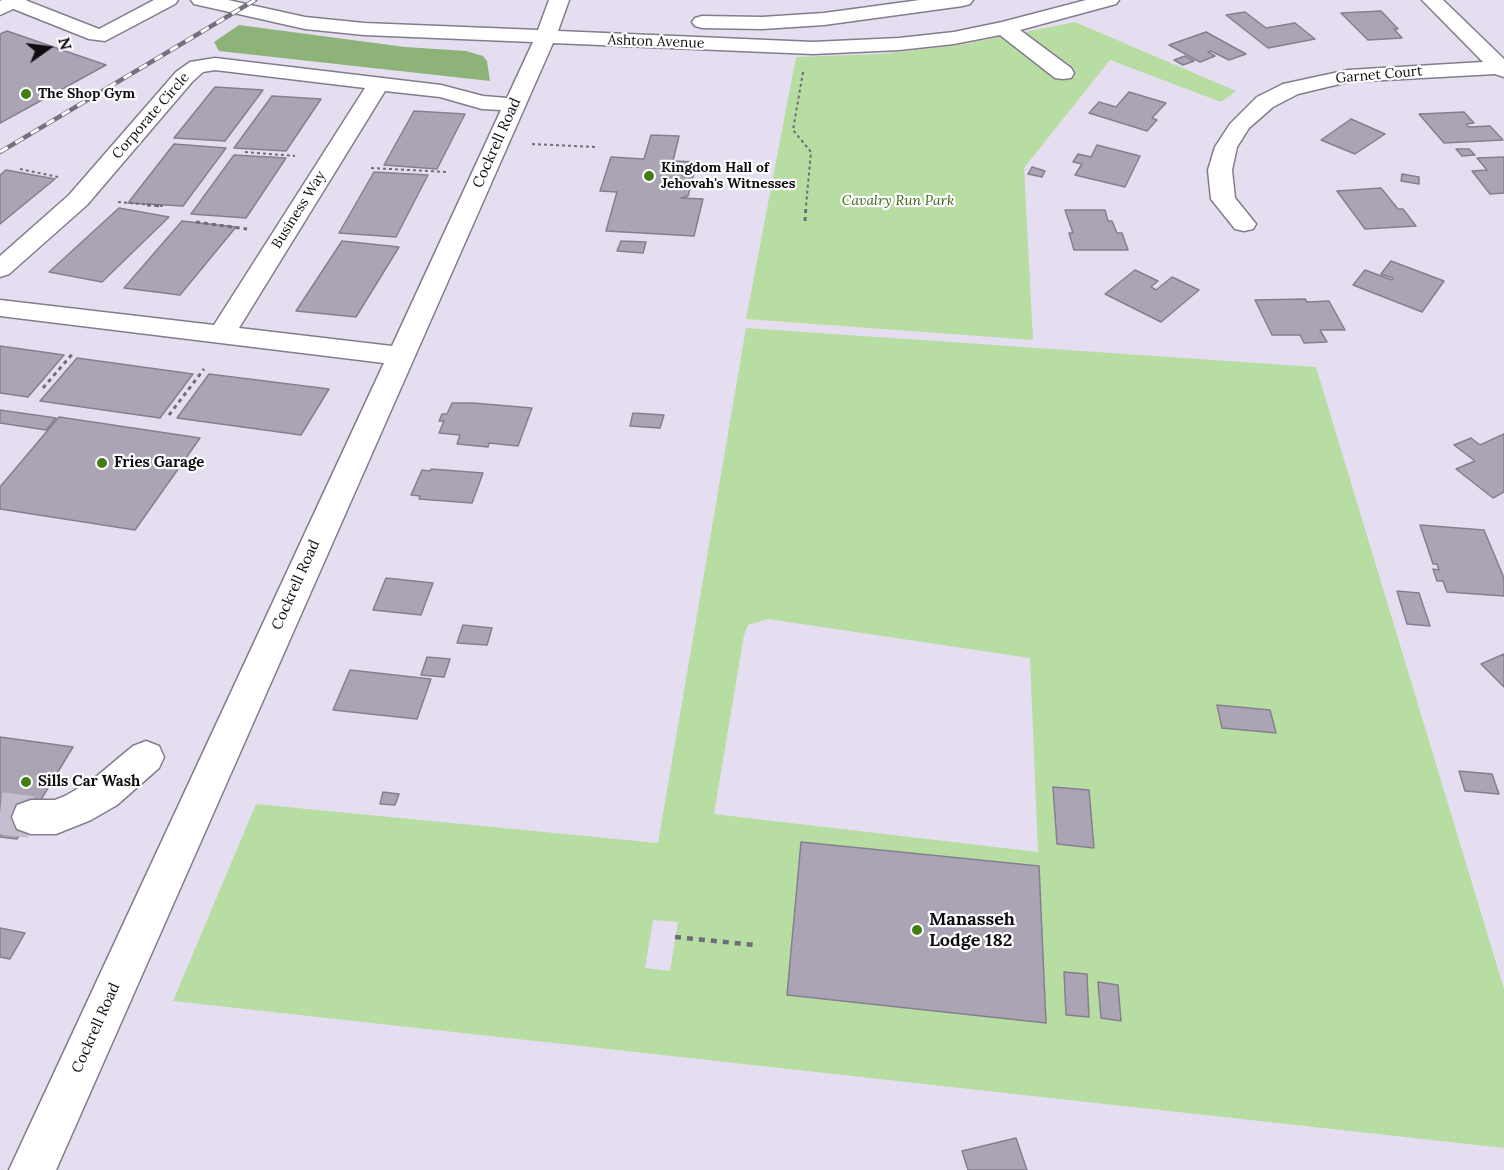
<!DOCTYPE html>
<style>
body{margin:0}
#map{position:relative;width:1504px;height:1170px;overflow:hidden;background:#e5def0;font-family:Lora,serif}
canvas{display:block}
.north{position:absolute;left:18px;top:18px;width:60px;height:60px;-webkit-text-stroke:4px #fff;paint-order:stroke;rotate:76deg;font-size:16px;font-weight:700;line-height:24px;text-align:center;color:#0e0c11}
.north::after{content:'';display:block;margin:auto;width:21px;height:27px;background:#0e0c11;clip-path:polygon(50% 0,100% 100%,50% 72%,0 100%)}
</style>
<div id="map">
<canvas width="1504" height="1170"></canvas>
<div class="north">N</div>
</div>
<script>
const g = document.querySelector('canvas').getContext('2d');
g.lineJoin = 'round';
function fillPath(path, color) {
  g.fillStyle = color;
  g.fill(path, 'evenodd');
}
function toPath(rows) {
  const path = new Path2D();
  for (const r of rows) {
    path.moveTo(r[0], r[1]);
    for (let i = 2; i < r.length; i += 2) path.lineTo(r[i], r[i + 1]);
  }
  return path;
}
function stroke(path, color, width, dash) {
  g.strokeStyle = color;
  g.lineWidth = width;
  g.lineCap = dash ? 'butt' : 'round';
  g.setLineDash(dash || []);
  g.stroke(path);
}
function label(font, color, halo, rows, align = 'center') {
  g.font = font + ' Lora,serif';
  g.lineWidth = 4.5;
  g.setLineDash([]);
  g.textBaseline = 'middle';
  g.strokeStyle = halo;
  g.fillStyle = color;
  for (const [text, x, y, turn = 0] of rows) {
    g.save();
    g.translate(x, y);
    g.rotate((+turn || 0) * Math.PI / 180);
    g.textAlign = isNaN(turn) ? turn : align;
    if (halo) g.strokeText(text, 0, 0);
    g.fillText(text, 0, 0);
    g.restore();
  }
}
fillPath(toPath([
 [1075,22,1236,91,1221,102,1110,60,1024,168,1033,340,746,319,796,57,879,54,959,45],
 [746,328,1316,367,1504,989,1504,1148,173,1001,256,804,658,843],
 [768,619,1030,658,1038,852,714,814,744,635,748,625],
 [1218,705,1270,710,1276,733,1222,728],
 [1053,787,1089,790,1094,848,1057,844],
 [802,842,1038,866,1046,1023,787,995],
 [653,920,678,922,670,971,645,968],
 [1064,972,1086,975,1089,1017,1066,1015],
 [1098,983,1118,985,1120,1020,1101,1018]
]), '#b8dda2');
fillPath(toPath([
 [239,25,405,47,466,51,483,56,487,61,490,81,219,51,214,42]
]), '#8eb378');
const building = toPath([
 [1381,11,1398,29,1394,29,1402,38,1368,40,1341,13,1381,11],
 [1245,12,1266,28,1295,23,1315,39,1268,48,1226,15,1245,12],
 [7,31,106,65,0,123,0,34,7,31],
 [1206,32,1246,54,1229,60,1211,51,1208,52,1215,56,1200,62,1169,45,1206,32],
 [1185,56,1194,61,1183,65,1174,60,1185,56],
 [215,87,263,90,225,141,174,138,215,87],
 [1129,92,1166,103,1152,118,1157,120,1147,131,1089,113,1099,102,1116,107,1129,92],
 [272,96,321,99,286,151,234,148,272,96],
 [414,111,465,114,437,169,384,165,414,111],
 [1464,112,1474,123,1466,124,1469,127,1490,126,1503,140,1444,143,1419,114,1464,112],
 [1351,119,1385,134,1355,154,1321,140,1351,119],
 [651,135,679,136,673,161,697,162,688,196,681,198,703,199,694,236,606,231,617,192,600,191,611,157,644,159,651,135],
 [174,144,226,148,183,206,128,203,174,144],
 [1097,145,1140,156,1125,187,1075,175,1082,164,1073,162,1078,154,1091,157,1097,145],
 [1456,149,1469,149,1475,155,1462,156,1456,149],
 [234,155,286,158,246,218,191,214,234,155],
 [1504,157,1504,193,1490,194,1472,171,1487,170,1477,158,1504,157],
 [1032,167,1045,171,1042,177,1028,174,1032,167],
 [6,170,55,179,0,224,0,175,6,170],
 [374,172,428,175,396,237,339,233,374,172],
 [1402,174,1419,177,1419,184,1401,181,1402,174],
 [1381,188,1398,209,1403,209,1416,226,1365,229,1337,191,1381,188],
 [119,208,169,217,102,282,49,272,119,208],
 [1065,210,1105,210,1108,221,1112,221,1117,233,1122,233,1128,250,1074,250,1069,233,1073,233,1065,210],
 [182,221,236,227,180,295,124,288,182,221],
 [342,241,399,247,356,317,296,311,342,241],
 [621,241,646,242,643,253,617,251,621,241],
 [1391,261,1444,281,1422,312,1353,285,1365,270,1392,280,1393,278,1381,274,1391,261],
 [1135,270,1158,281,1151,287,1156,290,1172,277,1199,290,1161,322,1105,294,1135,270],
 [1305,299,1307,302,1329,301,1345,330,1320,330,1327,342,1304,343,1300,335,1272,335,1255,300,1305,299],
 [0,346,64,355,28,397,0,393,0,346],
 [77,358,193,374,160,418,40,401,77,358],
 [209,374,329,389,301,435,177,418,209,374],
 [452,403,473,403,532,408,518,446,489,443,488,447,457,444,460,435,439,433,444,421,439,421,442,414,447,414,452,403],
 [0,410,56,418,46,430,0,423,0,410],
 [633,413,664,415,660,428,630,426,633,413],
 [59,417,200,438,135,530,0,509,0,487,59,417],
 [1504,434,1504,492,1493,498,1456,469,1475,461,1454,445,1471,438,1480,445,1504,434],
 [431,469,483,473,472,503,419,499,420,496,411,495,422,470,430,471,431,469],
 [1420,525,1484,530,1504,578,1504,596,1447,592,1443,581,1437,581,1433,569,1439,570,1437,564,1433,564,1420,525],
 [386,578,433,583,421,615,373,610,386,578],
 [1397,591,1419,593,1430,626,1407,624,1397,591],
 [463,625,492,628,487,645,457,643,463,625],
 [1504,654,1504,687,1481,664,1504,654],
 [427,657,450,659,444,677,421,675,427,657],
 [350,670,431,679,417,719,333,710,350,670],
 [1217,705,1270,710,1276,733,1222,728,1217,705],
 [0,737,73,747,17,839,0,837,0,737],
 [1459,771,1492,774,1499,794,1465,791,1459,771],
 [1053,787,1089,790,1094,848,1057,844,1053,787],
 [383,792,399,794,395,805,380,804,383,792],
 [801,842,1039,866,1046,1023,787,995,801,842],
 [0,928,25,933,10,959,0,957,0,928],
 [1064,972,1087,974,1089,1017,1066,1015,1064,972],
 [1098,982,1118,985,1121,1021,1101,1018,1098,982],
 [1016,1138,1027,1170,968,1170,962,1151,1016,1138]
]);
fillPath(building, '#aba4b5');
stroke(building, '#857f90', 1.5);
stroke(toPath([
 [0,813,31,817]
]), '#c5becf', 42, [42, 21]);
const minor = toPath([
 [5,0,25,0,99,29,154,0,178,0,175,4,105,41,89,39,6,6,3,2,5,0],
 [191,0,228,0,305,17,364,23,538,30,549,0,569,0,558,31,813,42,899,38,954,32,1002,22,1086,0,1119,0,1116,4,1020,30,1071,68,1074,73,1071,78,1063,79,1055,78,1000,35,954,44,899,50,813,54,553,43,56,1170,9,1170,384,363,0,316,0,300,214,325,365,88,215,70,203,72,192,82,87,205,9,274,0,277,0,256,69,195,176,72,190,62,215,58,441,85,483,96,507,98,533,42,364,35,305,29,194,4,191,0],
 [385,91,440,97,482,109,501,110,392,346,239,328,385,91],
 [920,0,973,0,970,4,963,6,824,25,762,29,702,28,695,26,692,22,695,18,702,16,762,17,824,13,920,0],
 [1422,0,1443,0,1504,59,1504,77,1495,74,1348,82,1298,94,1273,107,1249,128,1237,147,1232,170,1235,198,1256,224,1253,229,1244,231,1235,229,1211,199,1208,170,1215,147,1230,124,1257,97,1283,84,1348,70,1483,62,1422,0],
 [146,741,159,746,164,757,159,768,117,805,91,820,56,834,31,834,17,829,12,817,17,805,31,800,55,800,65,796,91,781,133,746,146,741]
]);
const major = toPath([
 [2,0,27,0,24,4,0,15,0,1,2,0]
]);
stroke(minor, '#827c8c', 3);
stroke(major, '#827c8c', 3);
stroke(toPath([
 [803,72,793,130,811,152,806,206],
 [532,144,595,147],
 [245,152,295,156],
 [371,168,447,172],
 [20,169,58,177],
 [118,202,163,206]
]), '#706c77', 2, [3, 3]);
stroke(toPath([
 [147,205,163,206],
 [805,221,806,205],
 [196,222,247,229],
 [43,388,74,352],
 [169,415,204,369]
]), '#706c77', 3, [4, 4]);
stroke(toPath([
 [675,937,755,945]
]), '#706c77', 4.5, [6, 6]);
fillPath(minor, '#fff');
fillPath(major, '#fff');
const rail = toPath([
 [0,152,255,0]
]);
stroke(rail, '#75717c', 4.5);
stroke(rail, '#fff', 3, [9]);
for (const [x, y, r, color] of [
 [26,94,6,"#457d14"],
 [649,176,6,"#457d14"],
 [102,463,6,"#457d14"],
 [26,782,6,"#457d14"],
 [917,930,6,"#457d14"]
]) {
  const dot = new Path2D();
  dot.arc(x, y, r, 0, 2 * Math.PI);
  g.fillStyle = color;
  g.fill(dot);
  stroke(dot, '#fff', 2);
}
label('14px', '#0e0c11', '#fff', [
 ["Ashton Avenue",656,42,2],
 ["Garnet Court",1379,75,-5],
 ["Corporate Circle",151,116,-49],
 ["Business Way",299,210,-58]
]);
label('bold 14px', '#0e0c11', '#fff', [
 ["The Shop Gym",38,94],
 ["Kingdom Hall of",661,168],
 ["Jehovah's Witnesses",661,184]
], 'left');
label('italic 14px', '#386612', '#fff', [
 ["Cavalry Run Park",898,201]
]);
label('15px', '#0e0c11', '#fff', [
 ["Cockrell Road",497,143,-66],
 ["Cockrell Road",296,585,-66],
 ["Cockrell Road",96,1028,-66]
]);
label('bold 15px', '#0e0c11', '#fff', [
 ["Fries Garage",114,463],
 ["Sills Car Wash",38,782]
], 'left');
label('bold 18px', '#0e0c11', '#fff', [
 ["Manasseh",929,920],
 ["Lodge 182",929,941]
], 'left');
</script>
